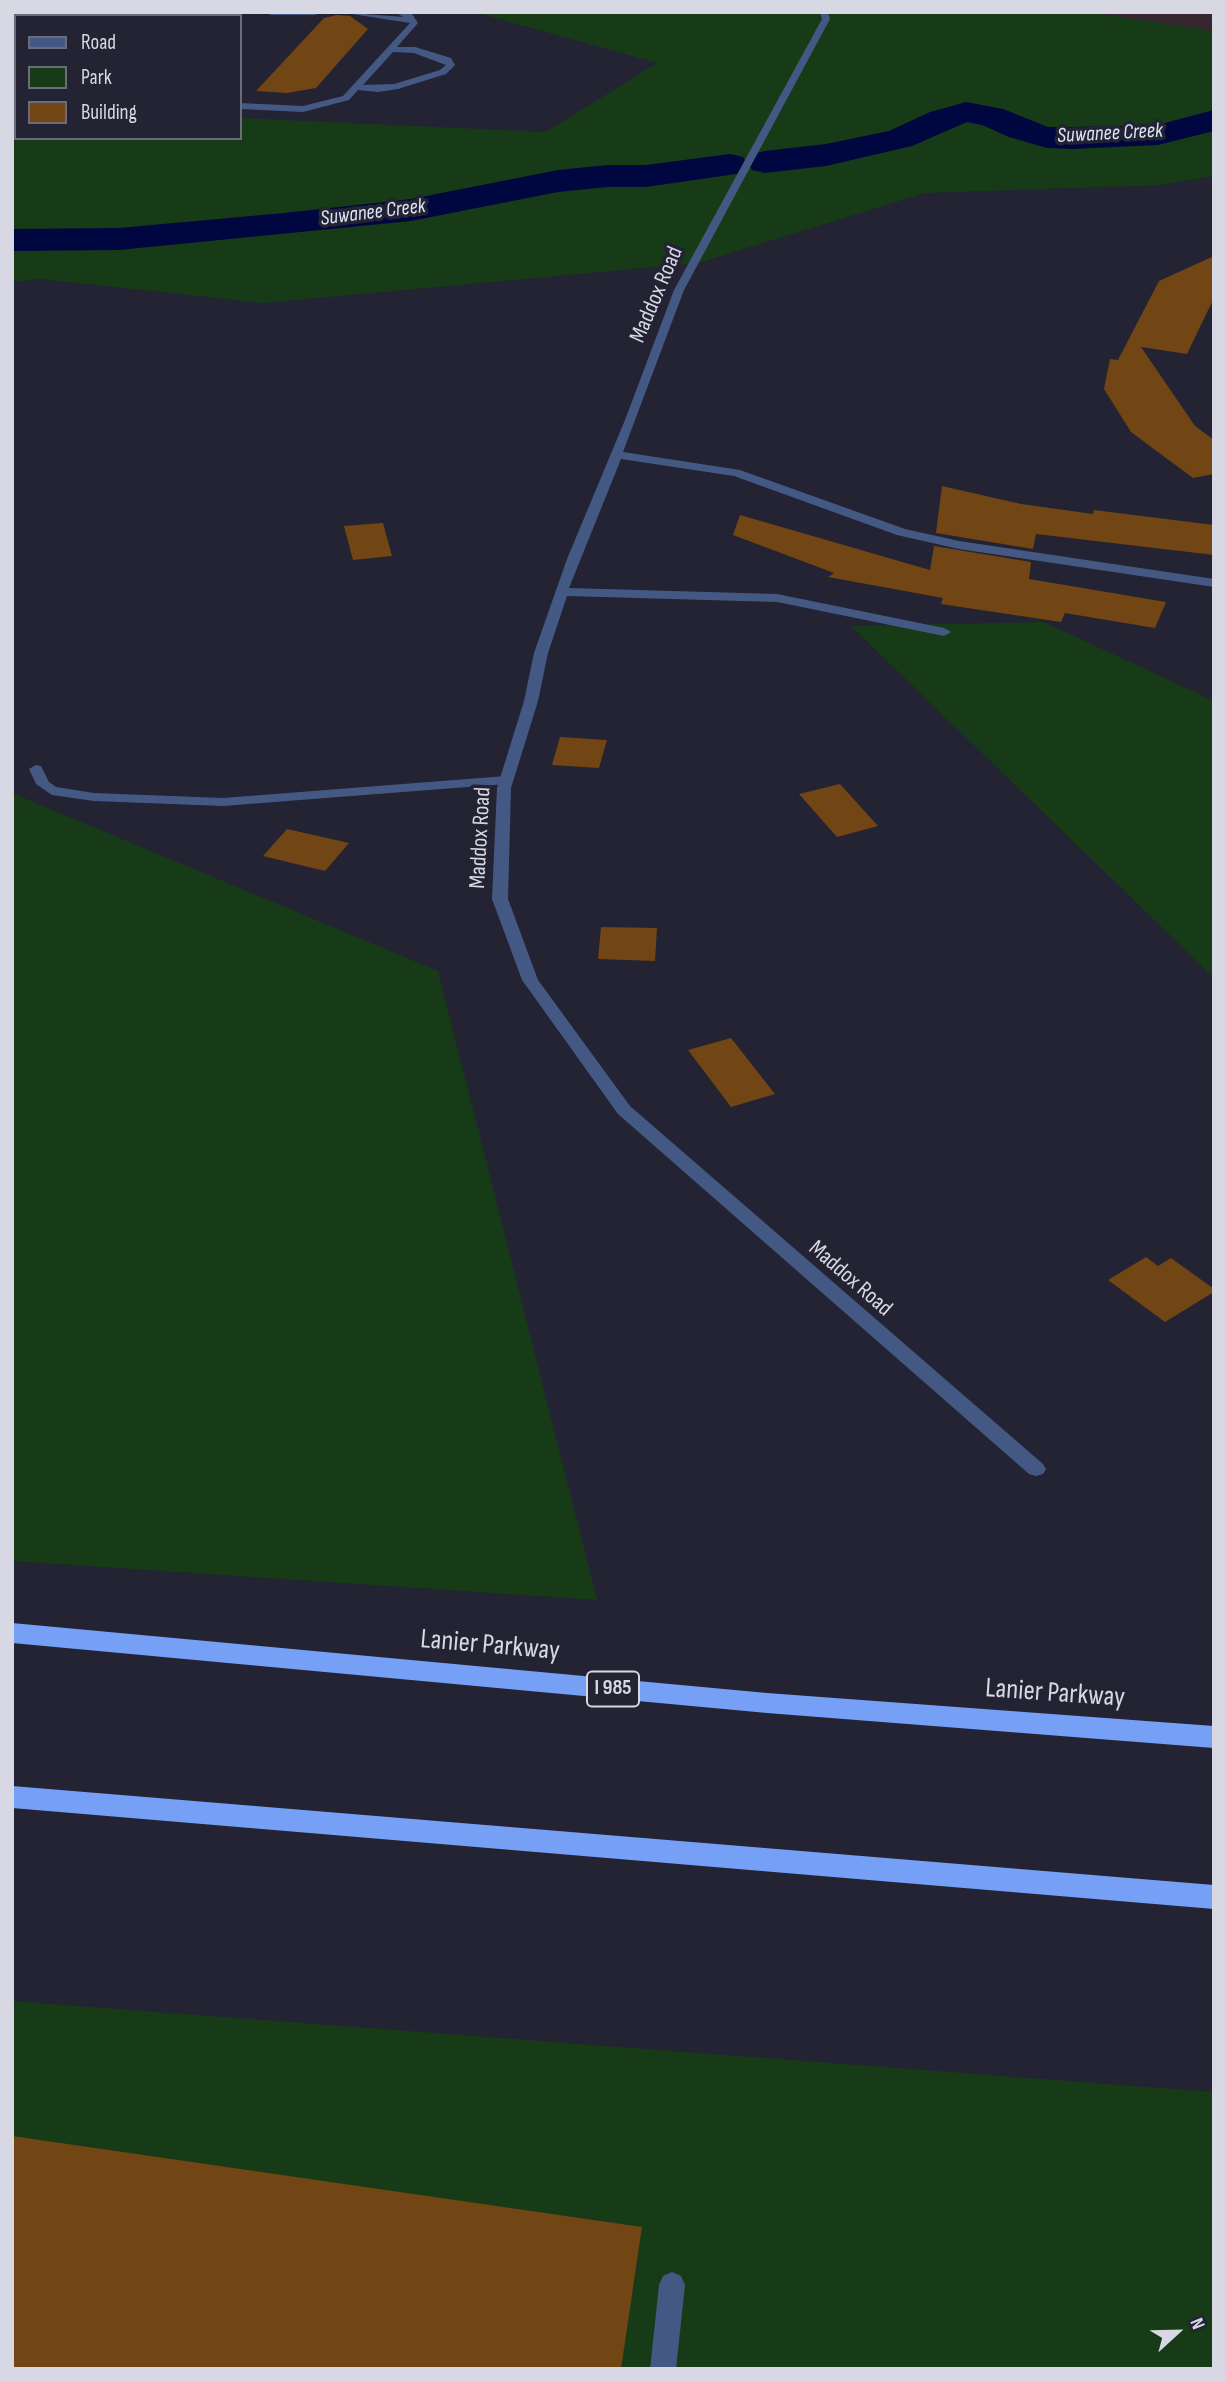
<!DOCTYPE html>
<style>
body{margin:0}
#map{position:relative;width:1226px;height:2381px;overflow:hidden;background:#232333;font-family:"Sofia Sans Condensed",sans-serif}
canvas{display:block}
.frame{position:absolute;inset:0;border:14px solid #d7d8e3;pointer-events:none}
.legend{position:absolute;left:14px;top:14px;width:228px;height:126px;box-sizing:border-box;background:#232333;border:2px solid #6b6b79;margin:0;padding:9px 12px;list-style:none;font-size:21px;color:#d7d8e3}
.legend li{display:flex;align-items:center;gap:14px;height:35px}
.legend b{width:35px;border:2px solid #6b6b79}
.north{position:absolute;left:1142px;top:2297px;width:70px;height:70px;-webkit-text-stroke:5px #232333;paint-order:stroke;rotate:68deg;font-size:19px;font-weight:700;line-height:28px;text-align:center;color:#d7d8e3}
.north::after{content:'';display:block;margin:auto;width:24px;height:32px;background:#d7d8e3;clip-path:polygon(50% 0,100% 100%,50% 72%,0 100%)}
</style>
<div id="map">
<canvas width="1226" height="2381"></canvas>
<div class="frame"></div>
<ul class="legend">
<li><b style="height:9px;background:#435984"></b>Road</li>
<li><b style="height:19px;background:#173b16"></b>Park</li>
<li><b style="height:19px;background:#714514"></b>Building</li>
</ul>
<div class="north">N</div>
</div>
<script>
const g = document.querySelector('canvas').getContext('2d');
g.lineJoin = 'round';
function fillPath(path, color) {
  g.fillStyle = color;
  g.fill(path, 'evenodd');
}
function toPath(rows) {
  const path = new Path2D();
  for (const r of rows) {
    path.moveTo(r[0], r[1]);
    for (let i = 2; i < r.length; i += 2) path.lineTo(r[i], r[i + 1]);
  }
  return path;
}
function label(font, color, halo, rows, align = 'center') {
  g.font = font + ' "Sofia Sans Condensed",sans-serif';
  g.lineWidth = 7;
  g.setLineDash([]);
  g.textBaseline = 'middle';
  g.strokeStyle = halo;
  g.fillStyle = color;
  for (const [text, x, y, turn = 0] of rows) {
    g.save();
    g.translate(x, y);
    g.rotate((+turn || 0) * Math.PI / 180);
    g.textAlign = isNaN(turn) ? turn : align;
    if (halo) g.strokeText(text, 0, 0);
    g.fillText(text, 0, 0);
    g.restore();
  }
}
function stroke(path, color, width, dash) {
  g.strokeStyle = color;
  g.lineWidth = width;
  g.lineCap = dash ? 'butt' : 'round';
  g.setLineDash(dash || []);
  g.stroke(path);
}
fillPath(toPath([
 [1214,12,1214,31,1091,13,1091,12]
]), '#372630');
fillPath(toPath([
 [474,12,1088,12,1214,31,1214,176,1161,185,925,193,698,263,263,303,40,279,12,282,12,107,16,107,16,138,240,138,240,118,546,132,657,63],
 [1044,622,1214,701,1214,978,851,626],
 [12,793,438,971,597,1600,12,1561],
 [12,2001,1214,2092,1214,2369,12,2369]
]), '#173b16');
fillPath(toPath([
 [966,102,1003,109,1048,127,1073,127,1157,125,1214,110,1214,131,1158,145,1073,149,1047,148,1009,137,982,125,967,122,912,146,826,166,765,173,752,170,747,162,752,154,765,151,826,144,889,131,930,112,966,102],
 [730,154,743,157,748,165,743,173,646,187,608,187,558,192,411,221,119,250,12,251,12,229,119,228,284,213,411,199,558,170,608,165,646,165,730,154]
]), '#000740');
fillPath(toPath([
 [337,15,350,16,368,29,316,88,287,93,256,91,324,18],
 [1214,256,1214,298,1187,354,1141,347,1195,426,1214,440,1214,474,1193,478,1131,432,1104,389,1110,359,1118,360,1159,281],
 [942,486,1021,504,1093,514,1094,510,1214,525,1214,555,1036,534,1033,549,936,533],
 [740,515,930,570,934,546,1031,562,1029,579,1166,602,1155,628,1065,613,1061,622,941,604,943,598,828,577,834,573,733,535],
 [383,523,392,556,353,560,344,526],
 [560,737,607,740,599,768,552,765],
 [840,784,878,826,837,837,799,794],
 [287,829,349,843,325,871,263,856],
 [601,927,657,928,655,961,598,959],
 [731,1038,775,1094,731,1107,688,1050],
 [1146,1257,1158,1266,1171,1258,1214,1289,1214,1292,1165,1322,1108,1280],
 [12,2136,642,2227,621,2369,12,2369]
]), '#714514');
fillPath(toPath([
 [267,12,319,12,315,15,271,15,267,12],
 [339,12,403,17,395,12,412,14,418,23,397,47,415,47,451,58,455,65,446,74,398,89,378,92,358,90,349,100,303,112,240,109,240,103,303,106,343,96,410,23,339,12],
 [393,52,414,53,446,65,440,70,394,84,363,85,393,52],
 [12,83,16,84,16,90,12,89,12,83],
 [36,765,41,766,49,782,56,787,94,793,223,798,506,776,513,780,506,784,223,806,94,801,52,795,36,784,29,769,36,765],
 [672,2272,681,2276,685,2285,676,2369,650,2369,659,2285,663,2276,672,2272]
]), '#435984');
fillPath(toPath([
 [820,12,828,12,830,19,684,290,623,452,740,470,905,529,959,541,1214,579,1214,587,959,549,897,535,734,476,621,459,569,588,777,594,944,628,951,632,944,636,777,602,567,596,548,653,538,701,511,788,508,899,538,980,630,1106,1043,1464,1046,1469,1043,1474,1036,1476,1029,1474,618,1114,522,980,492,899,497,788,524,701,534,653,567,559,625,420,674,290,822,19,820,12]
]), '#435984');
fillPath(toPath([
 [12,1623,767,1693,1214,1726,1214,1748,767,1713,12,1643,12,1623],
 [12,1786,1214,1885,1214,1909,12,1808,12,1786]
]), '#75a0f6');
label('italic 21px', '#dae5f7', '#232333', [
 ["Suwanee Creek",1110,134,-3],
 ["Suwanee Creek",373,213,-7]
]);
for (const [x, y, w] of [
 [613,1689,52]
]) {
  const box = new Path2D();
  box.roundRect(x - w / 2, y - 17.5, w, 35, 5);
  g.fillStyle = '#232333';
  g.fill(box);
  stroke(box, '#d7d8e3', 2);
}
label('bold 21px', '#d7d8e3', null, [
 ["I 985",613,1689]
]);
label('23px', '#d7d8e3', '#232333', [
 ["Maddox Road",657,295,-67],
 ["Maddox Road",481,838,-87],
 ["Maddox Road",850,1279,41]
]);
label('28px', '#d7d8e3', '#232333', [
 ["Lanier Parkway",490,1646,5],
 ["Lanier Parkway",1055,1694,4]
]);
</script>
